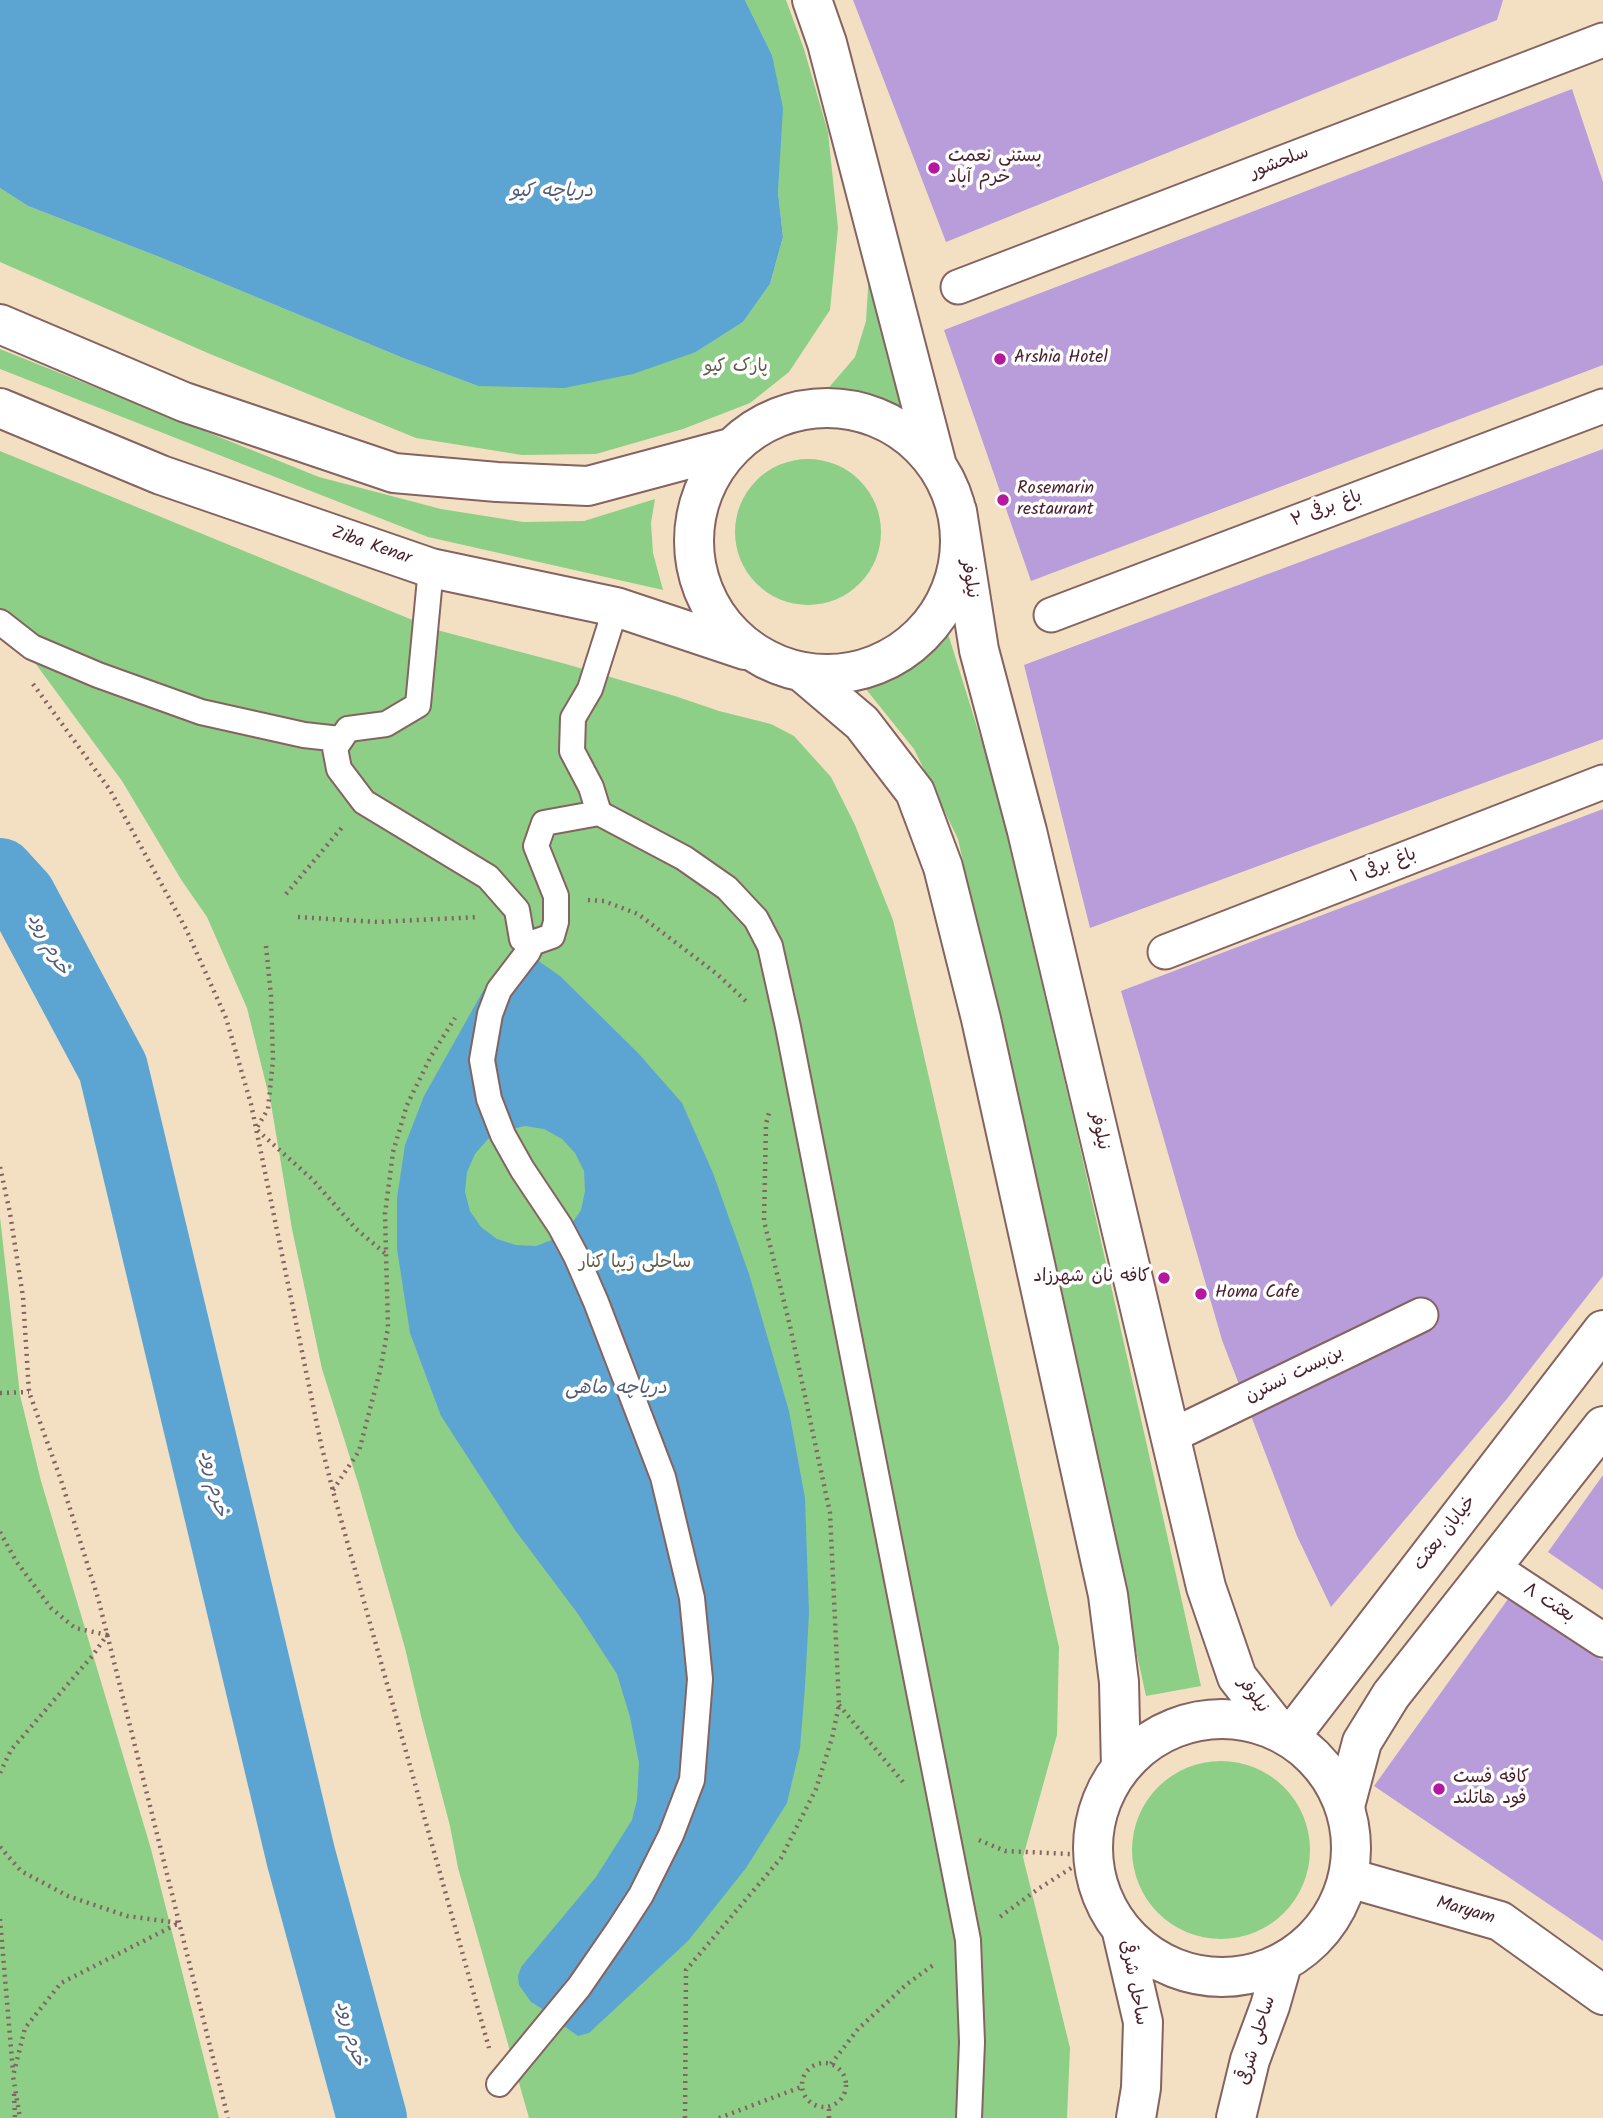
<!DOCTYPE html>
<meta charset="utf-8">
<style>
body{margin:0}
canvas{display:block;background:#f3e0c3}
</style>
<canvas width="1603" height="2118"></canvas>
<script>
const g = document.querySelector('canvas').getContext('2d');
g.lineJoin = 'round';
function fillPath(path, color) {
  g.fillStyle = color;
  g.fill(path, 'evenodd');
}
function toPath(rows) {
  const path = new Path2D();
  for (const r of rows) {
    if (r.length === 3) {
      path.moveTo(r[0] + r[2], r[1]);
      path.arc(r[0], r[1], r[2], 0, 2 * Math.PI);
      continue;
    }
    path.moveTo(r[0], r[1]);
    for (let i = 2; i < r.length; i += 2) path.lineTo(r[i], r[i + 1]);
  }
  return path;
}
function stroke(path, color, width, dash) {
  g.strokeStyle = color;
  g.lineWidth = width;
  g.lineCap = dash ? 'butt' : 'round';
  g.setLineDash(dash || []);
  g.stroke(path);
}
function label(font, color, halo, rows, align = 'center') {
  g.font = font + ' Kalam,"Playpen Sans Arabic",sans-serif';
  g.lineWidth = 7;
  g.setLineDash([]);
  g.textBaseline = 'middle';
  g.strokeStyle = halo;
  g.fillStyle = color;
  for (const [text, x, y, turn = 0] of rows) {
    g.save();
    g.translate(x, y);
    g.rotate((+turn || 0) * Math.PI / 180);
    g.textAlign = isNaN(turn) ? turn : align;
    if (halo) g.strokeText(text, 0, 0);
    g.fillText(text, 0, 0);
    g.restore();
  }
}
fillPath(toPath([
 [745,0,786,0,804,49,828,132,838,228,830,310,789,372,750,403,683,429,596,454,522,455,416,438,210,354,0,262,0,188,28,206,162,258,403,358,478,386,696,352,743,322,770,284,783,237,778,192,779,156,772,55],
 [871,238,901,412,878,400,825,392,855,357,866,321],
 [0,349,319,477,441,509,523,522,584,521,655,499,651,523,653,553,663,590,428,537,0,369],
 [0,451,437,630,566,664,675,696,719,711,771,724,794,736,831,777,855,825,893,920,1059,1647,1057,1735,1023,1857,1070,2048,1067,2118,529,2118,458,1868,450,1826,422,1720,405,1648,359,1486,322,1369,292,1229,271,1104,247,1008,207,917,182,881,122,781,24,648,0,626],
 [808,532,73],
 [945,624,996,788,1074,1121,1201,1686,1146,1696,958,839,914,749,857,678,896,667,921,650],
 [0,1217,20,1395,41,1481,151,1849,219,2118,0,2118],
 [1221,1850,89]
]), '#8ecf87');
fillPath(toPath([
 [0,0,745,0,772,55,783,108,778,192,783,237,770,284,743,322,696,352,633,374,564,388,478,386,403,358,162,258,28,206,0,188],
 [511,960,537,960,560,976,639,1054,682,1103,713,1173,749,1274,789,1411,805,1498,809,1613,805,1687,800,1748,787,1803,746,1868,688,1941,589,2033,578,2036,564,2026,562,2016,544,2010,531,2002,519,1985,518,1976,521,1967,596,1877,632,1820,637,1800,639,1763,630,1717,617,1674,578,1614,515,1530,441,1416,410,1333,397,1249,397,1198,405,1145,424,1096,483,991],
 [525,1126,544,1129,562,1139,575,1153,584,1171,585,1191,581,1210,570,1226,554,1239,536,1246,516,1245,497,1239,481,1227,470,1211,465,1192,467,1172,475,1154,488,1139,500,1132]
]), '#5ca5d3');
stroke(toPath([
 [0,873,21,896,113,1068,301,1857,372,2118]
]), '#5ca5d3', 70);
fillPath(toPath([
 [853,0,1503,0,1497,20,946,242],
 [1572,89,1603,182,1603,365,1031,581,944,330],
 [1603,449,1603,739,1090,928,1024,665],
 [1603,809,1603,1276,1506,1400,1331,1607,1297,1536,1222,1340,1121,991],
 [1603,1475,1603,1590,1548,1552],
 [1508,1599,1603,1661,1603,1941,1374,1786]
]), '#b99dda');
const pedestrian = toPath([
 [431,568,418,705,386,724,348,729,335,748,339,769,364,802,488,877,517,910,522,939,532,943,552,936,556,922,556,896,536,846,544,823,599,813,591,787,572,751,573,718,590,689,616,607],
 [0,622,32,647,98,675,201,712,304,735,340,739],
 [599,813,684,858,727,888,756,919,770,946,788,1027,968,1940,972,2042,969,2118],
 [499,2084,579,1987,619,1929,641,1895,671,1835,692,1780,700,1679,692,1598,663,1477,596,1302,576,1256,560,1226,522,1169,503,1135,489,1099,482,1060,490,1014,499,990,528,952,532,943]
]);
const minor = toPath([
 [958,287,1603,40],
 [1051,615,1603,406],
 [1165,952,1603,782],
 [1169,1437,1421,1315],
 [1492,1567,1603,1640]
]);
const tertiary = toPath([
 [1290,1737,1603,1330],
 [1345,1806,1362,1742,1391,1695,1603,1426],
 [1349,1878,1500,1921,1603,1995]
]);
const secondary = toPath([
 [812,0,827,43,936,462],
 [0,324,184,402,394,473,497,482,588,486,730,448],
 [0,408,161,475,431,568,616,607,745,650],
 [827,541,133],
 [957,511,979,650,1027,831,1206,1587,1237,1677,1281,1733],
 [802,672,862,723,915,792,943,867,981,1019,1108,1595,1119,1682,1121,1768],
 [1222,1848,129],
 [1122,1932,1143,2022,1141,2088,1136,2118],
 [1236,2118,1250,2060,1270,2006,1282,1964]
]);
stroke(pedestrian, '#856360', 28);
stroke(minor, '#856360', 37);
stroke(tertiary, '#856360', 42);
stroke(secondary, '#856360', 42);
stroke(toPath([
 [33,684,110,790,186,929,226,1018,251,1104,321,1444,333,1491,489,2048],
 [286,894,344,825],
 [588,900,604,901,638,914,717,974,748,1003],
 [298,917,377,922,479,917],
 [266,946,271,996,273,1060,268,1109,256,1129,312,1179,356,1229,387,1255],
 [0,1167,10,1213,23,1297,29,1392,61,1480,98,1598,228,2118],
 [0,1393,29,1392],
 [333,1490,359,1451,380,1371,388,1328,385,1214,393,1152,407,1105,431,1056,455,1018],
 [0,1532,16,1561,51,1608,75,1628,107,1635,93,1655,11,1750,0,1773],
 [839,1705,903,1782],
 [979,1840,1005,1851,1092,1855,1038,1889,997,1919],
 [0,1847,21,1871,68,1896,127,1916,179,1923,61,1983,25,2028,13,2076,20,2118],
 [0,1919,13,2072],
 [824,2085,22],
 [831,2064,858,2029,907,1984,936,1963],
 [14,2094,15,2118],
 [685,2118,686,1970,781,1858,816,1789,832,1738,839,1705,830,1513,790,1326,764,1221,766,1124,770,1109],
 [719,2118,801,2087],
 [829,2118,829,2107]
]), '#856360', 4.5, [2, 5]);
stroke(pedestrian, '#fff', 24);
stroke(minor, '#fff', 33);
stroke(tertiary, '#fff', 38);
stroke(secondary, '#fff', 38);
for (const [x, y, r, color] of [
 [934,168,7,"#b5179e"],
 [1000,359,7,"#b5179e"],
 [1003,500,7,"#b5179e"],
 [1164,1278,7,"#b5179e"],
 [1201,1294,7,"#b5179e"],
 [1439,1789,7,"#b5179e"]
]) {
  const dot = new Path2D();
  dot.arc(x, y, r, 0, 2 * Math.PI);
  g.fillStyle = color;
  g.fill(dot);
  stroke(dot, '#fff', 2.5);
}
label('18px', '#4a1f2b', '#fff', [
 ["بستنی نعمت",948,158],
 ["خرم آباد",948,179],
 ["Arshia Hotel",1014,359],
 ["Rosemarin",1017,490],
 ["restaurant",1017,511],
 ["کافه نان شهرزاد",1150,1278,"right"],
 ["Homa Cafe",1215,1294],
 ["کافه فست",1453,1779],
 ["فود هاتلند",1453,1800]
], 'left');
label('18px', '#4a1f2b', '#fff', [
 ["سلحشور",1280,164,-21],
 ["باغ برفی ۲",1327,510,-21],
 ["Ziba Kenar",371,547,19],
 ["نیلوفر",968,579,81],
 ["باغ برفی ۱",1384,867,-21],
 ["نیلوفر",1098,1131,77],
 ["بن‌بست نسترن",1295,1376,-26],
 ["خیابان بعثت",1446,1534,-52],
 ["بعثت ۸",1548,1604,33],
 ["نیلوفر",1252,1696,54],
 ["Maryam",1465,1912,16],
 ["ساحل شرقی",1132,1983,79],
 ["ساحلی شرقی",1258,2041,-73]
]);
label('18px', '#625d4b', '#fff', [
 ["پارک کیو",736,368],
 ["ساحلی زیبا کنار",635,1264]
]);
label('italic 19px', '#525b77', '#fff', [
 ["دریاچه کیو",552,193],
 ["خرم رود",47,945,62],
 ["دریاچه ماهی",616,1390],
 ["خرم رود",212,1484,77],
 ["خرم رود",349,2034,75]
]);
</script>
